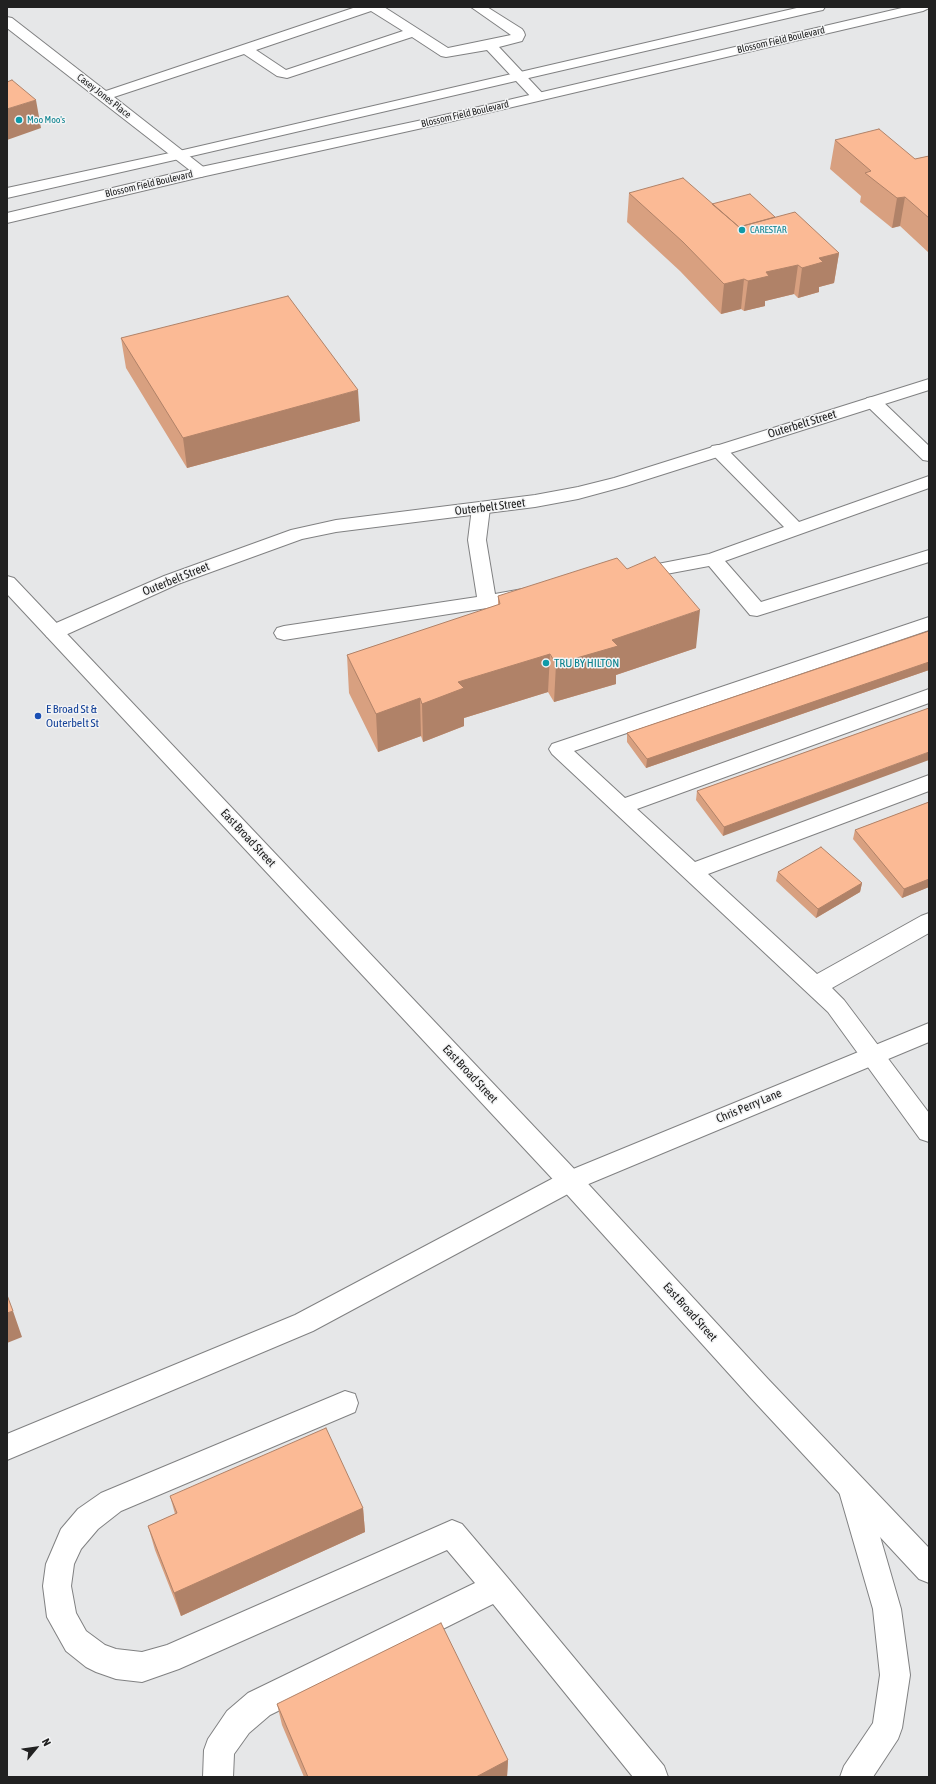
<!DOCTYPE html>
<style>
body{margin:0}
#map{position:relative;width:936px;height:1784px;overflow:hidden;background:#e6e7e8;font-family:"Asap Condensed",sans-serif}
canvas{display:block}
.frame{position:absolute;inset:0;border:8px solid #212121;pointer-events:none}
.north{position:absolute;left:16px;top:1728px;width:40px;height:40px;-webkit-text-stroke:3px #f3f4f5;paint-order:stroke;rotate:61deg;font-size:11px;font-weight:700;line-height:16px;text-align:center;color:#212121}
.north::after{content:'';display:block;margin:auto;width:14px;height:18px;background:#212121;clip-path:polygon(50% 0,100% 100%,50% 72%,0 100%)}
</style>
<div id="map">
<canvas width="936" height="1784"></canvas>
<div class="frame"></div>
<div class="north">N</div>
</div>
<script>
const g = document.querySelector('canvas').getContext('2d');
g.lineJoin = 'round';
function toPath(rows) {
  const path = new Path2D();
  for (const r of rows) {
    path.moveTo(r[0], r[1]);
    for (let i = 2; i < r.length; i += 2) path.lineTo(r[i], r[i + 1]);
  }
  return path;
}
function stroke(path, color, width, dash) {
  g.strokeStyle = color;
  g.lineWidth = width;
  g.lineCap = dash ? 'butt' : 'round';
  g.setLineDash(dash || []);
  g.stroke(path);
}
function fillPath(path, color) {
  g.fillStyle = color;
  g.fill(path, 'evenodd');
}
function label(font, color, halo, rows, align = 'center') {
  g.font = font + ' "Asap Condensed",sans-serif';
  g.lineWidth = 3;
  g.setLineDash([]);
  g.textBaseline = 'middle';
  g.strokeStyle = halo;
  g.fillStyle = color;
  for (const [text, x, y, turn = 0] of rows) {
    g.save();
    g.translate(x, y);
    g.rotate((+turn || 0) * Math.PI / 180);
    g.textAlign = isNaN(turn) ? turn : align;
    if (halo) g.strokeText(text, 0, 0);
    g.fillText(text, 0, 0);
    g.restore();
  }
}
const lane = toPath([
 [356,7,384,7,448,48,511,35,471,7,487,7,522,29,524,32,525,35,522,41,499,47,545,96,543,99,538,100,533,99,487,50,446,57,441,56,412,37,287,78,277,76,244,54,114,97,206,169,209,172,206,175,201,177,196,175,7,28,7,17,12,18,106,91,356,7],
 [371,11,403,31,286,70,256,50,371,11],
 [873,397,879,398,929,446,929,461,923,460,867,406,864,402,867,398,873,397],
 [718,445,724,446,799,522,929,476,929,488,725,561,761,602,929,550,929,562,757,616,750,615,709,566,634,580,627,578,625,574,627,570,709,554,784,527,712,454,709,450,712,446,718,445],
 [481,502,487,504,490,508,486,540,495,594,528,588,535,590,538,594,535,598,487,608,284,640,277,638,274,633,277,628,284,626,477,597,468,540,472,508,475,504,481,502],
 [929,617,929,630,574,751,625,798,929,689,929,703,637,809,695,862,929,775,929,791,708,874,817,974,921,916,929,913,929,933,832,988,844,1000,929,1113,929,1142,920,1139,828,1012,552,754,549,749,552,744,929,617],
 [570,1170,579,1174,582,1181,579,1188,313,1331,7,1460,7,1434,295,1315,561,1174,570,1170],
 [345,1391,355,1394,358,1403,355,1412,121,1511,98,1529,81,1549,74,1564,71,1586,76,1613,86,1631,105,1645,116,1649,142,1652,167,1645,452,1520,462,1524,507,1577,664,1766,668,1777,633,1777,493,1604,270,1715,249,1733,234,1754,233,1777,203,1777,204,1750,208,1739,227,1711,248,1693,475,1583,447,1550,179,1669,142,1682,116,1679,96,1672,86,1667,66,1651,47,1617,43,1586,46,1564,61,1529,78,1509,101,1493,345,1391],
 [852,1475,862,1479,866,1488,901,1609,910,1675,902,1728,898,1739,873,1777,840,1777,844,1766,873,1723,880,1675,873,1609,838,1488,842,1479,852,1475]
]);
const street = toPath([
 [801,7,825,7,823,10,818,11,179,159,7,198,7,188,179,151,801,7],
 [906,7,929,8,923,11,427,127,201,177,7,223,7,213,201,167,427,119,906,7],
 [929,379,929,390,626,486,578,499,535,507,336,532,302,539,178,584,61,637,54,639,47,637,44,632,47,627,164,576,291,530,336,520,535,495,578,487,614,478,929,379],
 [929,1023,929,1042,579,1188,570,1192,561,1188,558,1181,561,1174,929,1023]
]);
const highway = toPath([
 [7,576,14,578,579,1174,768,1379,929,1548,929,1583,919,1579,750,1397,561,1188,7,594,7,576]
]);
stroke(lane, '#808182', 2);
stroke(street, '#808182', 2);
stroke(highway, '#808182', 2);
fillPath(lane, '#fff');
fillPath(street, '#fff');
fillPath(highway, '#fff');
fillPath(toPath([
 [835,140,915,159,929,156,929,253,900,226,892,228,860,202,861,196,830,169],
 [629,193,712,204,775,217,839,253,834,283,819,287,819,292,798,298,794,294,765,301,765,306,744,311,741,309,721,314,680,271,627,222],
 [121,338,360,421,187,468,126,368],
 [498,596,696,648,616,675,616,684,554,702,548,692,464,718,464,726,423,742,421,736,378,752,349,693,347,655,498,605],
 [929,631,929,670,646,768,627,742,627,733],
 [929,708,723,836,696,800,697,791],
 [929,802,929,887,902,898,853,839,855,830],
 [778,872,862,883,860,892,816,918,776,881],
 [170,1496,363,1508,365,1532,181,1616,155,1550,148,1526,175,1514],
 [277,1704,508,1760,507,1777,304,1777,282,1725]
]), '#d8a080');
fillPath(toPath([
 [36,100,41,128,7,140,7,109],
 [905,197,900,226,892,228,897,198],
 [839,253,834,283,819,287,819,292,798,298,802,268,819,258],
 [798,265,794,294,765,301,765,306,744,311,748,281,766,272],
 [744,279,741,309,721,314,724,284],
 [358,390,360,421,187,468,183,438],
 [700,610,696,648,616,675,616,684,554,702,556,664,612,640],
 [550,654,548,692,464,718,464,726,423,742,422,704,458,682],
 [929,662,929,670,646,768,647,759],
 [420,698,421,736,378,752,376,714],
 [929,752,929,760,723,836,724,827],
 [929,879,929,887,902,898,904,889],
 [862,883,860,892,816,918,818,909],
 [13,1311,22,1337,7,1343,7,1313],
 [363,1508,365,1532,181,1616,174,1593],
 [508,1760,507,1777,476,1777]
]), '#b08268');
const building = toPath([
 [12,80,36,100,7,109,7,82,12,80],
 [879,129,915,159,929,156,929,218,905,197,897,198,865,173,871,171,835,140,879,129],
 [683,178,739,227,795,212,839,253,819,258,823,262,802,268,798,265,766,272,769,276,748,281,744,279,724,284,683,242,629,193,683,178],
 [750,194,775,217,739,227,712,204,750,194],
 [288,296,358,390,183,438,121,338,288,296],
 [655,557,700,610,612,640,618,646,556,664,550,654,458,682,464,688,422,704,420,698,376,714,347,655,500,604,498,596,617,558,627,569,655,557],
 [929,631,929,662,647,759,627,733,929,631],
 [929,708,929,752,724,827,697,791,929,708],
 [929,802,929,879,904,889,855,830,929,802],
 [821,847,862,883,818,909,778,872,821,847],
 [7,1295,13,1311,7,1313,7,1295],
 [326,1428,363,1508,174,1593,148,1526,177,1513,170,1496,326,1428],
 [441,1623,508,1760,476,1777,308,1777,277,1704,441,1623]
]);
fillPath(building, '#fbba95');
stroke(building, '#b08268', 1);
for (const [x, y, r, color] of [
 [19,120,4,"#0f9aa8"],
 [742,230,4,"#0f9aa8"],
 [546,663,4,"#0f9aa8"],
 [38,716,4,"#1a4fb4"]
]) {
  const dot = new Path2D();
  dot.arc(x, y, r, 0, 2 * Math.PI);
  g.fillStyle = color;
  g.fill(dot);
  stroke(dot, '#f3f4f5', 1.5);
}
label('10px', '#212121', '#f3f4f5', [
 ["Blossom Field Boulevard",781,40,-13],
 ["Casey Jones Place",104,96,38],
 ["Blossom Field Boulevard",465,114,-13],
 ["Blossom Field Boulevard",149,184,-13]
]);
label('10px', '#0d838f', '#f3f4f5', [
 ["Moo Moo's",27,120],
 ["CARESTAR",750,230]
], 'left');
label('12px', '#212121', '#f3f4f5', [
 ["Outerbelt Street",802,424,-17],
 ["Outerbelt Street",490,507,-7],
 ["Outerbelt Street",176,579,-22],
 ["East Broad Street",248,838,47],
 ["East Broad Street",470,1074,47],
 ["Chris Perry Lane",749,1106,-23],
 ["East Broad Street",690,1312,48]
]);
label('12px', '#0d838f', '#f3f4f5', [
 ["TRU BY HILTON",554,663]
], 'left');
label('12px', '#164399', '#f3f4f5', [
 ["E Broad St &",46,709],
 ["Outerbelt St",46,723]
], 'left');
</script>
